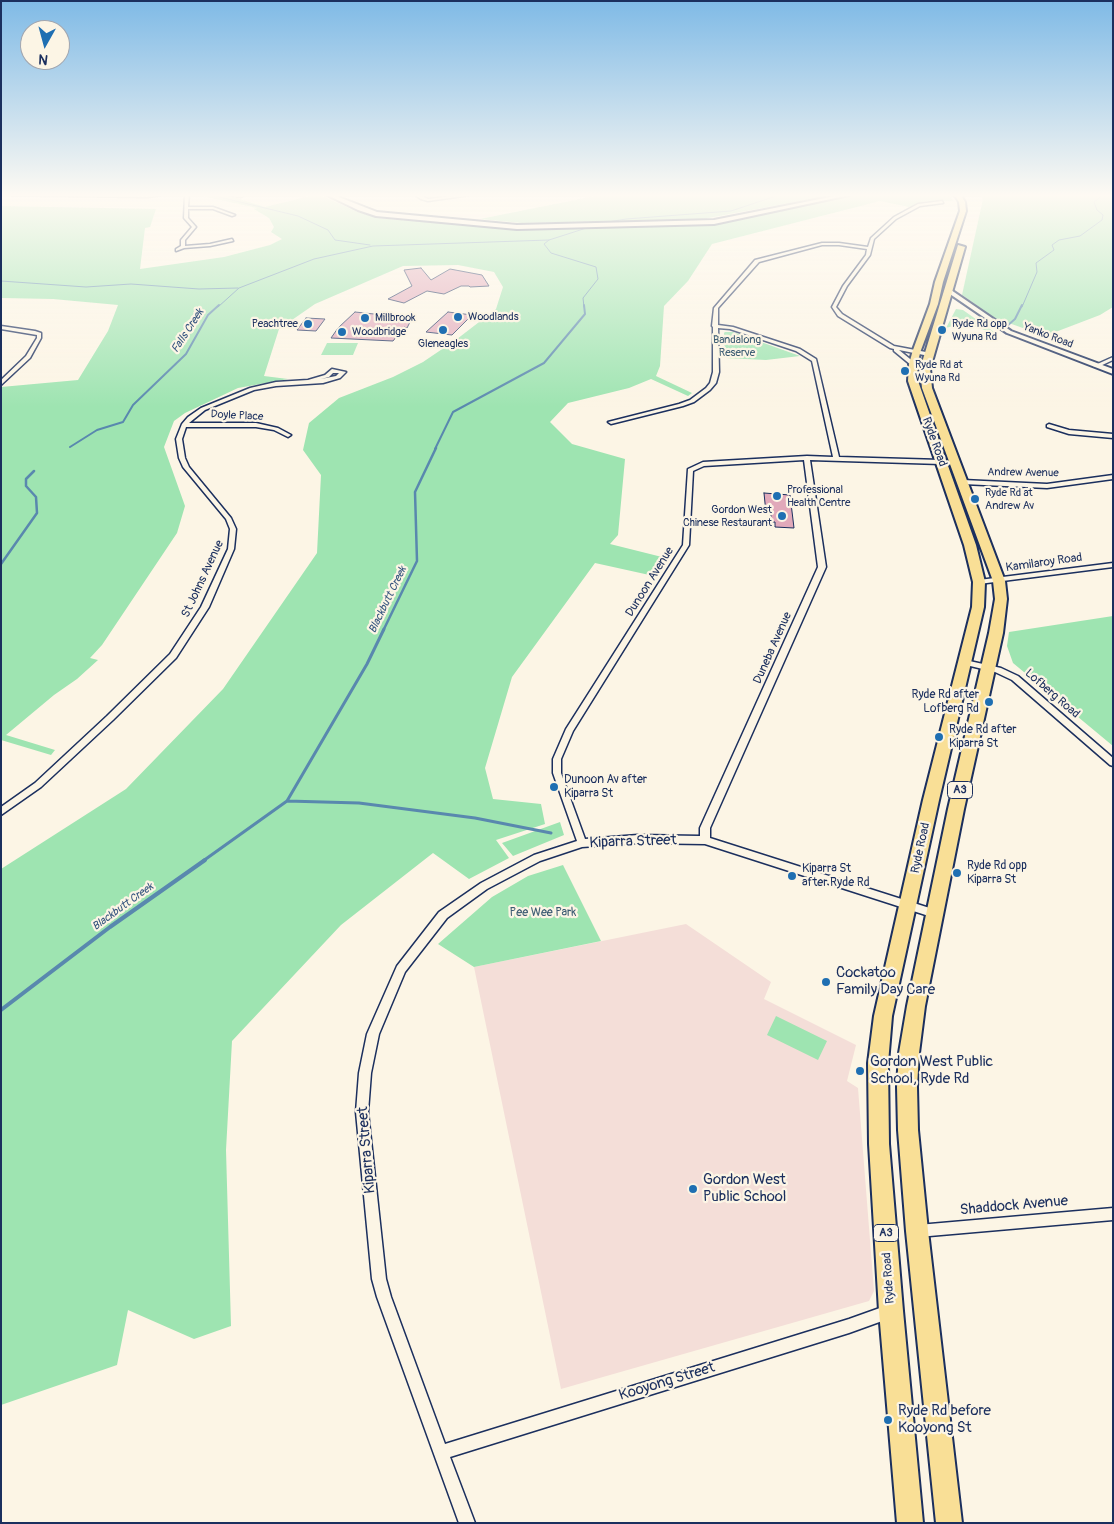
<!DOCTYPE html>
<style>
body{margin:0}
#map{position:relative;width:1114px;height:1524px;overflow:hidden;background:#fcf5e5;font-family:Pangolin,sans-serif}
canvas{display:block}
.frame{position:absolute;inset:0;border:2px solid #1b2f5e;pointer-events:none}
.north{position:absolute;left:20px;top:20px;width:50px;height:50px;box-sizing:border-box;background:#fcf5e5;border:1px solid #a2a6af;border-radius:50%;rotate:187deg;font-size:14px;font-weight:700;line-height:20px;text-align:center;color:#1b2f5e}
.north::after{content:'';display:block;margin:auto;width:18px;height:22px;background:#1f6fb2;clip-path:polygon(50% 0,100% 100%,50% 72%,0 100%)}
</style>
<div id="map">
<canvas width="1114" height="1524"></canvas>
<div class="frame"></div>
<div class="north">N</div>
</div>
<script>
const g = document.querySelector('canvas').getContext('2d');
g.lineJoin = 'round';
function fillPath(path, color) {
  g.fillStyle = color;
  g.fill(path, 'evenodd');
}
function toPath(rows) {
  const path = new Path2D();
  for (const r of rows) {
    path.moveTo(r[0], r[1]);
    for (let i = 2; i < r.length; i += 2) path.lineTo(r[i], r[i + 1]);
  }
  return path;
}
function stroke(path, color, width, dash) {
  g.strokeStyle = color;
  g.lineWidth = width;
  g.lineCap = dash ? 'butt' : 'round';
  g.setLineDash(dash || []);
  g.stroke(path);
}
function label(font, color, halo, rows, align = 'center') {
  g.font = font + ' Pangolin,sans-serif';
  g.lineWidth = 4.5;
  g.setLineDash([]);
  g.textBaseline = 'middle';
  g.strokeStyle = halo;
  g.fillStyle = color;
  for (const [text, x, y, turn = 0] of rows) {
    g.save();
    g.translate(x, y);
    g.rotate((+turn || 0) * Math.PI / 180);
    g.textAlign = isNaN(turn) ? turn : align;
    if (halo) g.strokeText(text, 0, 0);
    g.fillText(text, 0, 0);
    g.restore();
  }
}
fillPath(toPath([
 [686,924,771,982,764,999,856,1045,847,1081,858,1088,874,1291,869,1301,561,1389,474,967]
]), '#f4ded8');
fillPath(toPath([
 [193,194,230,196,265,207,318,194,358,212,378,218,506,229,713,224,859,194,949,194,953,201,926,201,909,207,880,201,712,244,688,281,664,306,660,366,656,376,692,393,688,396,651,379,629,388,568,403,550,422,572,444,625,459,618,535,610,544,666,558,654,576,595,563,512,677,485,768,493,799,541,804,545,824,496,840,509,858,469,879,433,853,341,925,232,1041,226,1150,231,1326,194,1339,128,1310,117,1365,1,1405,1,869,126,789,223,689,317,553,321,475,303,450,309,423,339,398,393,377,423,362,457,339,496,309,503,287,494,272,458,265,403,266,315,304,279,329,264,376,288,379,238,388,185,413,174,421,164,447,185,506,177,533,102,645,90,658,98,660,77,679,54,695,6,735,55,750,51,755,1,740,1,387,78,380,108,331,118,305,53,299,1,298,1,206,156,209,150,227,145,228,140,269,224,257,270,245,282,239,271,232,274,227,269,218,254,209,257,208],
 [605,194,838,194,703,219,522,223,480,219],
 [979,194,1113,194,1113,307,1100,315,1045,336,995,318,962,295,983,199],
 [956,309,963,310,997,334,970,325,960,324,946,328],
 [725,332,733,332,800,356,766,360,725,358,724,333],
 [327,343,358,343,353,355,321,355],
 [1113,616,1113,746,1013,663,1007,646,1009,632],
 [560,822,564,835,513,856,502,843],
 [563,865,601,941,474,967,438,944,492,897,528,876],
 [776,1016,827,1041,818,1060,767,1035]
]), '#9ee4b1');
stroke(toPath([
 [207,194,298,216,328,230,335,240,370,245],
 [1,281,86,287,131,284,199,289,238,288],
 [218,307,239,288,314,259,373,246,549,240],
 [584,307,583,298,598,279,596,267,551,253,544,244,549,240,602,223,626,219,731,211,782,194],
 [1022,307,1037,272,1036,263,1054,250,1052,245,1059,240,1080,236,1102,220,1103,215,1097,210,1094,202,1104,194]
]), '#5988ae', 1);
stroke(toPath([
 [1007,326,1015,319,1022,305],
 [70,447,97,430,123,422,133,405,186,354,208,315,219,305],
 [435,449,453,412,544,363,585,314,584,305]
]), '#5988ae', 2);
stroke(toPath([
 [1,564,37,513,36,497,26,486,26,479,34,471],
 [383,631,417,561,415,492,436,448]
]), '#5988ae', 2.5);
stroke(toPath([
 [287,801,359,803,475,818,551,833],
 [203,861,287,801,367,664,384,629]
]), '#5988ae', 3);
stroke(toPath([
 [1,1010,110,927,205,860]
]), '#5988ae', 4);
const building = toPath([
 [421,268,431,280,450,269,482,275,489,286,470,287,469,286,461,286,444,294,427,291,404,303,388,299,412,286,404,270,421,268],
 [355,312,412,318,407,328,404,327,393,341,331,338,338,328,355,312],
 [448,312,472,315,452,335,426,332,448,312],
 [306,318,325,319,316,331,297,330,306,318],
 [764,493,790,495,794,528,775,527,775,522,771,522,771,513,766,513,764,493]
]);
fillPath(building, '#e1a9ba');
stroke(building, '#1b2f5e', 1);
const minor = toPath([
 [1,194,148,195,169,194,148,197,1,195,1,194],
 [185,194,189,194,188,207,213,207,235,215,232,216,213,209,188,209,188,218,196,227,185,240,185,246,210,244,232,239,233,241,210,246,184,248,176,251,176,249,181,246,181,240,192,227,184,218,185,194],
 [222,194,230,194,243,196,241,197,222,194],
 [414,194,418,194,428,199,470,194,477,194,428,201,421,199,414,194],
 [942,201,943,203,920,206,896,219,874,239,870,255,847,286,836,307,842,314,894,346,931,353,932,354,929,356,899,350,915,363,915,365,911,365,894,351,894,349,890,348,838,316,832,307,843,286,866,255,867,249,839,245,822,245,759,262,718,308,718,325,733,327,800,349,816,359,839,457,941,460,944,462,941,464,810,460,826,567,710,828,710,838,939,911,940,914,939,917,935,918,705,844,638,843,582,847,540,861,487,889,447,918,405,972,379,1034,371,1073,368,1112,386,1279,391,1297,445,1444,849,1319,891,1304,896,1306,898,1311,896,1316,849,1333,450,1457,475,1523,459,1523,377,1297,372,1279,356,1112,359,1073,367,1034,397,966,439,912,481,883,534,855,577,841,553,773,553,759,566,729,683,545,688,469,703,462,807,456,833,457,812,361,796,351,730,329,718,328,719,372,716,383,710,390,694,402,683,406,611,424,608,422,679,404,690,400,706,388,710,383,713,372,713,327,712,326,714,308,755,260,822,243,839,243,868,247,871,238,894,217,918,204,942,201],
 [804,460,818,567,700,828,700,836,638,835,585,839,561,773,561,759,573,731,689,545,693,471,704,466,804,460],
 [1,326,35,331,41,333,41,338,30,358,1,385,1,380,26,356,37,338,37,335,1,329,1,326],
 [1113,357,1113,360,1098,367,1093,366,1113,357],
 [332,369,346,372,340,378,323,383,276,386,254,390,205,410,189,423,256,423,278,428,291,435,288,437,274,430,256,427,186,427,182,439,185,458,189,467,231,518,236,529,234,549,209,607,176,658,113,720,41,787,1,815,1,807,35,783,107,716,170,654,201,607,228,549,230,529,226,519,183,467,179,458,176,439,182,424,188,417,201,408,250,388,276,382,308,380,325,375,332,369],
 [333,373,339,373,336,376,321,379,329,377,333,373],
 [1049,424,1069,430,1113,434,1113,438,1069,434,1047,427,1047,425,1049,424],
 [1113,475,1113,479,1047,488,963,484,960,482,963,480,1047,484,1113,475],
 [1113,563,1113,567,979,584,975,582,979,580,1113,563],
 [962,660,965,660,1001,668,1018,676,1113,758,1113,766,1110,765,1012,680,995,672,962,664,961,662,962,660],
 [1113,1208,1113,1220,918,1237,913,1236,912,1231,913,1226,918,1225,1113,1208]
]);
const secondary = toPath([
 [325,194,331,194,377,212,517,225,714,220,845,194,854,194,714,224,517,229,376,216,358,210,325,194],
 [947,290,951,290,1011,331,1113,369,1113,374,1007,333,947,292,947,290]
]);
const trunk = toPath([
 [954,194,960,194,965,202,966,211,943,282,938,304,921,350,917,364,918,381,976,545,985,582,984,607,939,800,892,1016,888,1063,889,1144,903,1311,923,1523,897,1523,879,1311,869,1144,868,1063,874,1016,923,800,972,607,973,582,964,545,908,381,909,364,913,350,930,304,935,282,960,211,959,202,954,194],
 [958,245,965,247,930,369,932,388,1005,581,1007,599,1003,633,964,809,925,1006,919,1053,917,1087,918,1130,928,1231,962,1523,936,1523,906,1231,898,1130,897,1087,899,1053,907,1006,948,809,989,633,995,599,993,581,922,388,920,369,958,245]
]);
stroke(minor, '#1b2f5e', 3);
stroke(secondary, '#1b2f5e', 4);
stroke(trunk, '#1b2f5e', 4);
fillPath(minor, '#fcf5e5');
fillPath(secondary, '#fcf5e5');
fillPath(trunk, '#f9df96');
const sky = g.createLinearGradient(0, 0, 0, 407);
sky.addColorStop(0, '#7fbae6');
sky.addColorStop(0.48, '#fefaf3');
sky.addColorStop(1, '#fefaf300');
g.fillStyle = sky;
g.fillRect(0, 0, 1114, 407);
for (const [x, y, r, color] of [
 [458,317,5,"#1f6fb2"],
 [365,318,5,"#1f6fb2"],
 [308,324,5,"#1f6fb2"],
 [443,330,5,"#1f6fb2"],
 [942,330,5,"#1f6fb2"],
 [342,332,5,"#1f6fb2"],
 [905,371,5,"#1f6fb2"],
 [777,496,5,"#1f6fb2"],
 [975,499,5,"#1f6fb2"],
 [782,516,5,"#1f6fb2"],
 [989,702,5,"#1f6fb2"],
 [939,737,5,"#1f6fb2"],
 [554,787,5,"#1f6fb2"],
 [957,873,5,"#1f6fb2"],
 [792,876,5,"#1f6fb2"],
 [826,982,5,"#1f6fb2"],
 [860,1071,5,"#1f6fb2"],
 [693,1189,5,"#1f6fb2"],
 [888,1420,5,"#1f6fb2"]
]) {
  const dot = new Path2D();
  dot.arc(x, y, r, 0, 2 * Math.PI);
  g.fillStyle = color;
  g.fill(dot);
  stroke(dot, '#fcf5e5', 2);
}
label('11px', '#1b2f5e', '#fcf5e5', [
 ["Woodlands",468,317],
 ["Millbrook",375,318],
 ["Peachtree",298,324,"right"],
 ["Ryde Rd opp",952,324],
 ["Wyuna Rd",952,337],
 ["Woodbridge",352,332],
 ["Gleneagles",443,344,"center"],
 ["Ryde Rd at",915,365],
 ["Wyuna Rd",915,378],
 ["Professional",787,490],
 ["Health Centre",787,503],
 ["Ryde Rd at",985,493],
 ["Andrew Av",985,506],
 ["Gordon West",772,510,"right"],
 ["Chinese Restaurant",772,523,"right"]
], 'left');
label('italic 11px', '#35547f', '#fcf5e5', [
 ["Falls Creek",188,331,-57],
 ["Blackbutt Creek",388,600,-64],
 ["Blackbutt Creek",123,907,-36]
]);
label('11px', '#1b2f5e', '#fcf5e5', [
 ["Yanko Road",1048,336,21],
 ["Doyle Place",237,416,3],
 ["Andrew Avenue",1023,473,1]
]);
label('11px', '#3c5c73', '#fcf5e5', [
 ["Bandalong",737,340],
 ["Reserve",737,353]
]);
for (const [x, y, w] of [
 [960,790,25],
 [886,1233,25]
]) {
  const box = new Path2D();
  box.roundRect(x - w / 2, y - 8.5, w, 17, 4);
  g.fillStyle = '#fcf5e5';
  g.fill(box);
  stroke(box, '#1b2f5e', 1);
}
label('bold 11px', '#1b2f5e', null, [
 ["A3",960,790],
 ["A3",886,1233]
]);
label('12px', '#1b2f5e', '#fcf5e5', [
 ["Ryde Road",934,442,70],
 ["Kamilaroy Road",1044,563,-8],
 ["St Johns Avenue",203,579,-65],
 ["Dunoon Avenue",650,582,-58],
 ["Duneba Avenue",773,648,-66],
 ["Lofberg Road",1052,694,41],
 ["Ryde Road",921,848,-78],
 ["Ryde Road",889,1278,-94]
]);
label('12px', '#1b2f5e', '#fcf5e5', [
 ["Ryde Rd after",979,695,"right"],
 ["Lofberg Rd",979,709,"right"],
 ["Ryde Rd after",949,730],
 ["Kiparra St",949,744],
 ["Dunoon Av after",564,780],
 ["Kiparra St",564,794],
 ["Ryde Rd opp",967,866],
 ["Kiparra St",967,880],
 ["Kiparra St",802,869],
 ["after Ryde Rd",802,883]
], 'left');
label('12px', '#3c5c73', '#fcf5e5', [
 ["Pee Wee Park",543,913]
]);
label('15px', '#1b2f5e', '#fcf5e5', [
 ["Kiparra Street",633,842,-2],
 ["Kiparra Street",367,1150,-95],
 ["Shaddock Avenue",1014,1206,-5],
 ["Kooyong Street",667,1382,-17]
]);
label('15px', '#1b2f5e', '#fcf5e5', [
 ["Cockatoo",836,973],
 ["Family Day Care",836,990],
 ["Gordon West Public",870,1062],
 ["School, Ryde Rd",870,1079],
 ["Gordon West",703,1180],
 ["Public School",703,1197],
 ["Ryde Rd before",898,1411],
 ["Kooyong St",898,1428]
], 'left');
</script>
